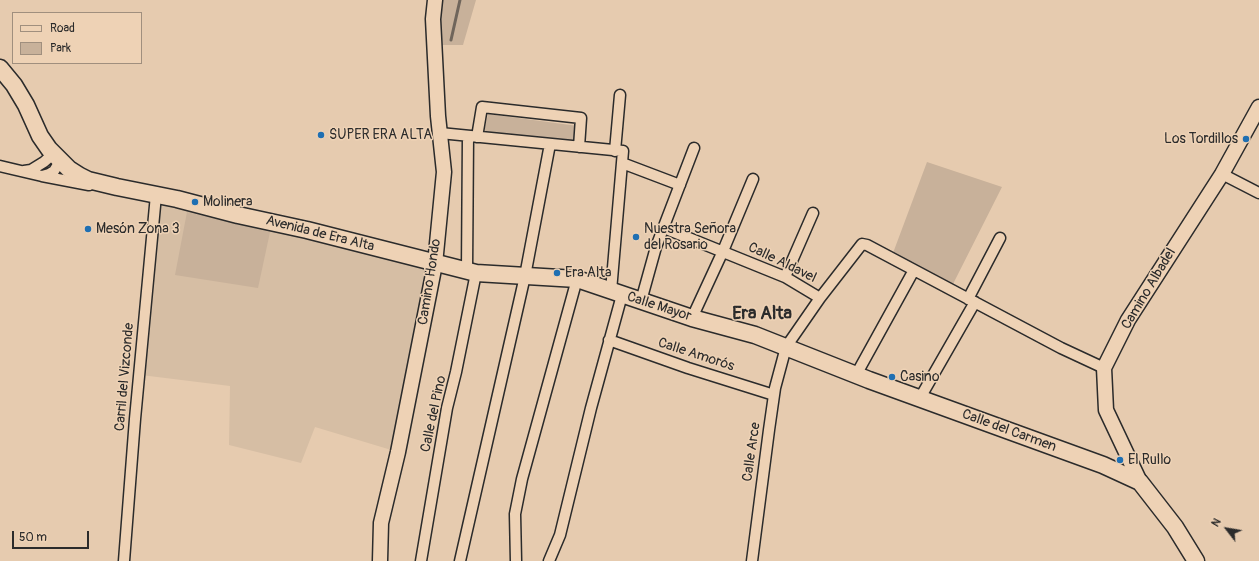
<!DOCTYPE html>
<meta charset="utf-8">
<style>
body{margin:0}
#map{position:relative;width:1259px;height:561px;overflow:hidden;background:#e6cbaf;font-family:Pangolin,sans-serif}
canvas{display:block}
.legend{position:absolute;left:12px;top:12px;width:130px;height:52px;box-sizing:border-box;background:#eed2b5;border:1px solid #a08f7e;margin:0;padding:5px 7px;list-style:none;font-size:12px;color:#2b2b2b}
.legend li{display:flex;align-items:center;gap:8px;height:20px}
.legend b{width:20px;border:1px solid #a08f7e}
.north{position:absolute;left:1207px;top:509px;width:40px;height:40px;-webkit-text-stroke:3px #eed2b5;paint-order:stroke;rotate:301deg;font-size:11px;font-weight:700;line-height:16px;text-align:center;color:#2b2b2b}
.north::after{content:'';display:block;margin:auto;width:14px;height:18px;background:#2b2b2b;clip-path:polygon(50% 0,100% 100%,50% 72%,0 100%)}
.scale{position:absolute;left:12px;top:531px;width:77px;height:18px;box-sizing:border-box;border:2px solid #2b2b2b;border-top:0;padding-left:5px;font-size:12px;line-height:14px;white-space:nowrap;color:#2b2b2b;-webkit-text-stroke:3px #eed2b5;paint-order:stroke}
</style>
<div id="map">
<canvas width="1259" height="561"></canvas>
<ul class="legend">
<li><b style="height:5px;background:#eed2b5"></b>Road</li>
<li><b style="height:11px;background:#c8b19a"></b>Park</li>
</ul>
<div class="north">N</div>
<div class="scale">50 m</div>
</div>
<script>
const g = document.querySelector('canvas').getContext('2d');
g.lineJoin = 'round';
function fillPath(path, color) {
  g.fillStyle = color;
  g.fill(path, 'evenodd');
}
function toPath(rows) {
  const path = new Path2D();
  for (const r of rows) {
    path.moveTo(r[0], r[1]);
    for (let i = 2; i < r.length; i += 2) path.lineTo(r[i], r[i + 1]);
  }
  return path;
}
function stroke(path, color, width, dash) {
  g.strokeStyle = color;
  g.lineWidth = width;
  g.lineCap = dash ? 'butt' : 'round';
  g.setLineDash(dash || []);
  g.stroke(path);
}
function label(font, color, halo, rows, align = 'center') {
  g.font = font + ' Pangolin,sans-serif';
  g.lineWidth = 3;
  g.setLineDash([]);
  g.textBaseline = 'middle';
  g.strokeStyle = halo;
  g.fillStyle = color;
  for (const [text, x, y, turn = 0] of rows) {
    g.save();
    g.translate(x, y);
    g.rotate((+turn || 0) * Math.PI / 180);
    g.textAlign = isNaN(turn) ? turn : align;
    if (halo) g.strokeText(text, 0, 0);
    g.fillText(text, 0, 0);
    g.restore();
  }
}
fillPath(toPath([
 [159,195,435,264,398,452,315,427,301,463,229,445,230,386,141,375]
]), '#d6bea4');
fillPath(toPath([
 [440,0,476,0,463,45,442,45,438,27],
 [488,114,578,126,575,143,484,132],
 [927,162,1002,187,953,284,893,253],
 [187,212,270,232,258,288,175,275]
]), '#c8b19a');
stroke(toPath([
 [451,40,460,0]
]), '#6f655b', 3);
const minor = toPath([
 [440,133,623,151,611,291],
 [477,137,482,107,581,118,579,147],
 [615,151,620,95],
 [622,163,680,185],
 [0,166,42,176,49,174,54,171,57,166,59,160],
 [24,171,31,170,44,162,53,154],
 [1222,174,1259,193],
 [42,176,89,185],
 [664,228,785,277,820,298],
 [467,271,468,136],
 [785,277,813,213],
 [968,299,1000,238],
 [641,301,656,247,694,148],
 [692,318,723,251,753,179],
 [609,340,688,368,774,395],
 [856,375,914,270],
 [920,398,975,302],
 [124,561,135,419,156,195],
 [421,561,447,408,456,372,476,273],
 [460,561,525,276,550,144],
 [516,561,515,514,522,479,577,279],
 [549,561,560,535,591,408,622,295],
 [752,561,769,430,775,388,786,347,820,298,862,244,867,245,1061,348,1104,368]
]);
const secondary = toPath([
 [1140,482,1106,410,1104,368,1128,320,1222,174,1259,107],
 [380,561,381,523,398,452,435,264,444,172,438,116,433,19,435,0]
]);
const primary = toPath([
 [0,68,14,85,26,105,40,136,49,149,69,169,80,176,88,180,117,187,177,199,238,215,307,230,476,273,577,279,692,318,755,335,869,380,1103,465,1140,482,1175,527,1196,561]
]);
stroke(minor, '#2b2b2b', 13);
stroke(secondary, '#2b2b2b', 17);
stroke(primary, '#2b2b2b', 19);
stroke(minor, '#eed2b5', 10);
stroke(secondary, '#eed2b5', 14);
stroke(primary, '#eed2b5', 16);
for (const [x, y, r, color] of [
 [321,135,4,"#1f6fb2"],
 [1246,139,4,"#1f6fb2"],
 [195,202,4,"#1f6fb2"],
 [88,229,4,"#1f6fb2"],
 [636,237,4,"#1f6fb2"],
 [557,273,4,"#1f6fb2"],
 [892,377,4,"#1f6fb2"],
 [1120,460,4,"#1f6fb2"]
]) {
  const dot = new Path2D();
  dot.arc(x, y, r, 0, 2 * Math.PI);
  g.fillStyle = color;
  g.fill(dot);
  stroke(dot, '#eed2b5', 1.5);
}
label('14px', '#2b2b2b', '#eed2b5', [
 ["SUPER ERA ALTA",329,135],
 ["Los Tordillos",1238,139,"right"],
 ["Molinera",203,202],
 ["Mesón Zona 3",96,229],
 ["Nuestra Señora",644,229],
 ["del Rosario",644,245],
 ["Era Alta",565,273],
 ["Casino",900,377],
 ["El Rullo",1128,460]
], 'left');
label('14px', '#2b2b2b', '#eed2b5', [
 ["Avenida de Era Alta",320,234,14],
 ["Calle Aldavel",782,263,26],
 ["Camino Hondo",430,282,-81],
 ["Camino Albadel",1149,289,-59],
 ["Calle Mayor",659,307,18],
 ["Calle Amorós",696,355,18],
 ["Carril del Vizconde",125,377,-85],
 ["Calle del Pino",434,414,-78],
 ["Calle del Carmen",1009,431,20],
 ["Calle Arce",752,452,-82]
]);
label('bold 18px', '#2b2b2b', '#eed2b5', [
 ["Era Alta",762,314]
]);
</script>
